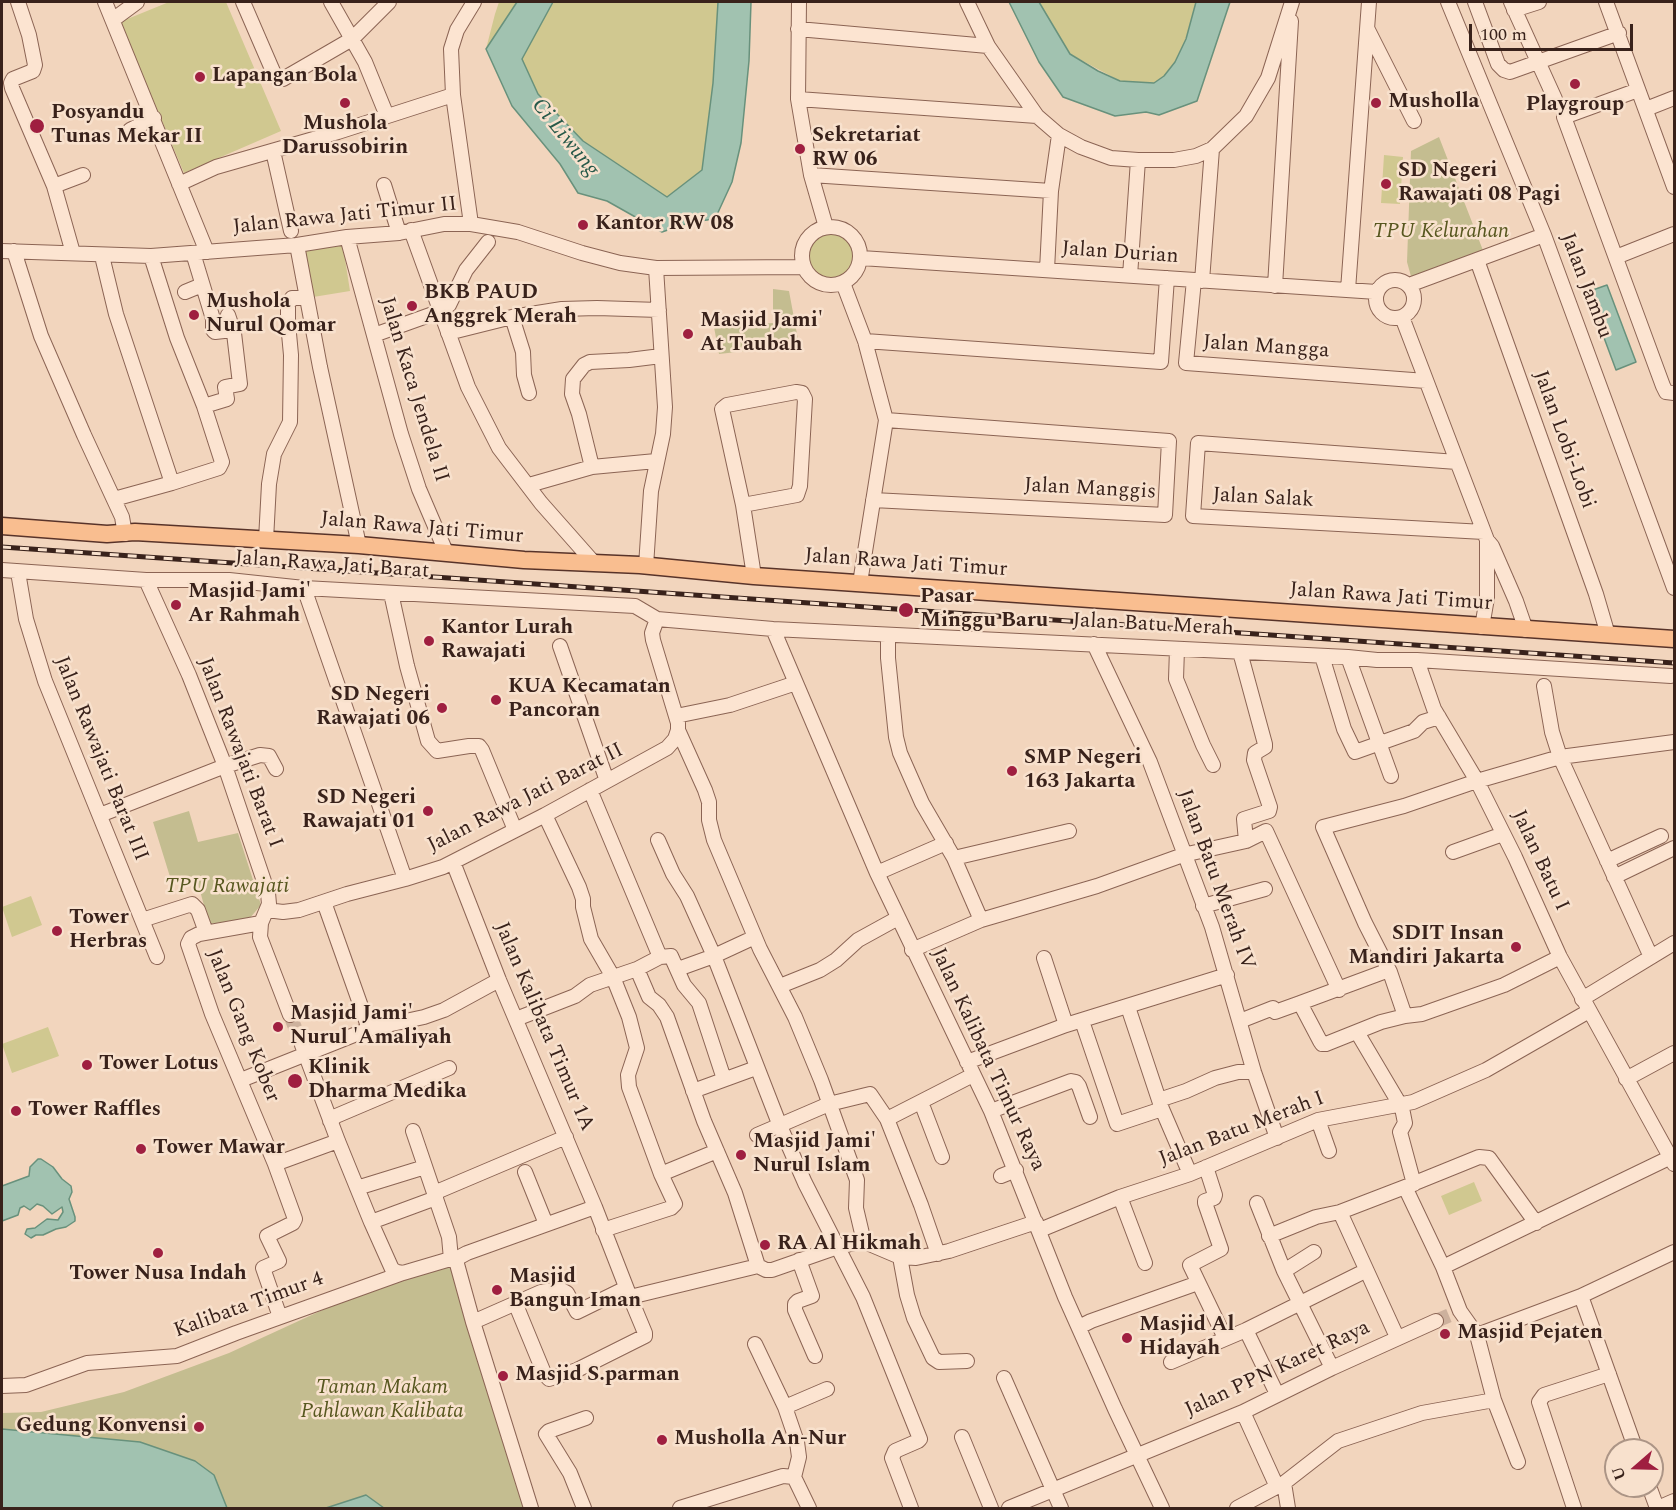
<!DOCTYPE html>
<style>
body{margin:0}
#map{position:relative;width:1676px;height:1510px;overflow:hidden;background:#f2d5bd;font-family:Spectral,serif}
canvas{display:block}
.frame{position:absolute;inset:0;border:3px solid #39221b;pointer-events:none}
.north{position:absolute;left:1604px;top:1438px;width:60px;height:60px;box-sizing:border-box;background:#f8e1cd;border:2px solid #ac9586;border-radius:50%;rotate:250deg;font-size:16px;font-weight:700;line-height:24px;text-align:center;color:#39221b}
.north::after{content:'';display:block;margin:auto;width:21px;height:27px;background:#9f1f40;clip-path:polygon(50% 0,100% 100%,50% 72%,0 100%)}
.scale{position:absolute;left:1469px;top:24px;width:164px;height:27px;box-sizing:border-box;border:3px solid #39221b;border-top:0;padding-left:8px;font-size:18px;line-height:21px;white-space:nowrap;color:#39221b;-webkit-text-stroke:4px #f8e1cd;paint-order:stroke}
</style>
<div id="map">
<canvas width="1676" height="1510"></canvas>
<div class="frame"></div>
<div class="north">U</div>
<div class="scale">100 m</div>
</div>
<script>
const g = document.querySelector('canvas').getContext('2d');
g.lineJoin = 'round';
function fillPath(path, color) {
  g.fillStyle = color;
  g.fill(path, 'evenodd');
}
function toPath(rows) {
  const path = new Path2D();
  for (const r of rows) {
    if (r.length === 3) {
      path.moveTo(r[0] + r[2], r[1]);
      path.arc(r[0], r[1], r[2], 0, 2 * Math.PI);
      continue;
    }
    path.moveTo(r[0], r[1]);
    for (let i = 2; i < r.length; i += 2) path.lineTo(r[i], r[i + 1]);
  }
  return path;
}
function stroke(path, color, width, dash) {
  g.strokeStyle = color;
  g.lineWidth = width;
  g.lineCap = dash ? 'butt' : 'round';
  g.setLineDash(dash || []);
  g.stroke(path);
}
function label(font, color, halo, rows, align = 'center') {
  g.font = font + ' Spectral,serif';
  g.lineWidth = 5;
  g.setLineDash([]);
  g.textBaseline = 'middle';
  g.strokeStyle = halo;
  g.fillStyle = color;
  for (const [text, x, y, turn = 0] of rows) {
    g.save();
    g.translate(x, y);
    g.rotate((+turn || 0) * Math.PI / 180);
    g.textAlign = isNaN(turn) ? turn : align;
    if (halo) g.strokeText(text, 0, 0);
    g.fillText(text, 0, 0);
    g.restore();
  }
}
fillPath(toPath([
 [169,2,226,2,281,131,184,173,120,22],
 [499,2,517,2,486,49,495,14],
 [553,2,718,2,713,83,702,170,667,197,583,141,538,94,522,59],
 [1039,2,1196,2,1186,38,1175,62,1164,76,1154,83,1120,81,1070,54],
 [1384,155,1403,157,1400,204,1381,203],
 [832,256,29],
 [342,240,350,291,307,298,299,247],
 [31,896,42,925,12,937,2,907],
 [48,1027,59,1056,12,1073,2,1044],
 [1474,1182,1482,1201,1449,1215,1441,1196]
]), '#d0c890');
fillPath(toPath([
 [1439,137,1484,253,1412,280,1407,262,1411,151],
 [773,289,789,291,799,345,719,354,714,327,773,323],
 [189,811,198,842,238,833,261,905,249,919,209,924,196,876,171,880,153,822],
 [451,1259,529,1508,2,1508,2,1413,41,1412,124,1392,229,1353,403,1273]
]), '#c4bd90');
const water = toPath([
 [517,2,553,2,522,59,538,94,583,141,667,197,702,170,713,83,718,2,751,2,749,61,741,143,732,182,715,219,691,222,662,232,607,201,578,193,560,164,512,106,486,49,517,2],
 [1009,2,1039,2,1070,54,1098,71,1120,81,1154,83,1164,76,1175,62,1186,39,1196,2,1230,2,1197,101,1159,115,1146,112,1115,116,1063,97,1039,62,1009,2],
 [1607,285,1636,362,1616,370,1587,292,1607,285],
 [38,1159,41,1159,53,1167,62,1179,71,1186,72,1192,69,1199,75,1217,75,1221,66,1227,56,1229,43,1235,36,1235,31,1238,25,1234,27,1229,35,1228,47,1219,58,1220,63,1212,62,1207,52,1214,43,1206,37,1204,30,1210,24,1206,20,1208,18,1215,2,1221,2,1186,29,1176,30,1167,38,1159],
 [2,1429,140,1442,195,1461,214,1475,227,1508,2,1508,2,1429],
 [366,1495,384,1508,326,1508,366,1495]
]);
fillPath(water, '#a1c2b0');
stroke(water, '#68917c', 1.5);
stroke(toPath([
 [290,1015,302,1045],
 [1436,1321,1455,1313]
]), '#cdb19d', 14, [14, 7]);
const minor = toPath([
 [18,2,29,35,35,65,33,71,13,79,11,83,12,88,54,186,73,253],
 [105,2,207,252],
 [243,2,275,76,278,79,283,79,352,39,389,2],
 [331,2,365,62,387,116],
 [799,2,798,99,811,175,826,227],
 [967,2,988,46,1037,116,1059,135,1081,147,1111,158,1138,160,1174,160,1196,156,1212,149,1246,116,1268,78,1292,2],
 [1448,2,1544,235,1674,588],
 [1475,2,1498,64,1504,70,1510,72,1619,33],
 [1511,2,1555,99],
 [1606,2,1674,187],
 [1514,10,1539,2],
 [114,19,137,2],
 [798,29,988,46],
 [1368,30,1414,121],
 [1638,90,1564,117,1663,386,1666,392,1674,393],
 [798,99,1037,116],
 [1646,109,1674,98],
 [130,130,154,118],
 [273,151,291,231],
 [811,175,1051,191],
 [179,184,216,167,338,132,453,95],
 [384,185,399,233],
 [54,186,83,175],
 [471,224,453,95,451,49,457,30,474,2],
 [831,256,29],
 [411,230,468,387,499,448,541,503,594,563],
 [347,237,401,434,419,489,446,552],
 [297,245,320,367,359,545],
 [2,251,151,256,297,245,347,237,399,233,444,224,471,224,518,232,582,253,620,263,656,268,804,267],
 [14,251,41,336,84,435,122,517,125,534],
 [193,253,213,319,213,330,215,332,233,330],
 [102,256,116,314,172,483,114,499],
 [151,256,177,338,204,406,222,462,219,468,172,483],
 [1616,257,1674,234],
 [861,258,1377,292],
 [1477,260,1596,594,1608,635],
 [1047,270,1051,191,1059,135],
 [1130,276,1138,160],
 [1395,299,19],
 [1194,280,1186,363,1426,381],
 [1202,281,1212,149],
 [843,283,865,341,886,420,860,583],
 [1409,285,1544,235],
 [1275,286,1291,21],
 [1348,290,1369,2],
 [185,292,202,285],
 [512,317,523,352,524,375,529,393],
 [1402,317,1487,540,1492,546,1516,601,1526,630],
 [448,333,512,317,562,309,597,308,659,310],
 [374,335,441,311,449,305,466,270,488,242],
 [865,341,1161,362,1167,278],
 [204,406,227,399,225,387,240,384,234,333,228,315],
 [1457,462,1198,443,1193,516,1484,532],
 [592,467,579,414,572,394,573,379,584,365,590,362,629,360,661,356],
 [529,485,592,467,656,461],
 [873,500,1165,515,1169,441,886,420],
 [743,505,797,495,800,486,805,399,802,393,796,392,727,405,722,409,743,505,754,576],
 [266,540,269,484,274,454,290,422,291,355,288,323,288,304,292,298,307,298],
 [646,566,651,491,663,434,665,407,656,268],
 [2,570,146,580,229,580,304,588,635,606,657,619,773,629,1348,657,1377,660,1417,660,1671,676],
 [18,572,26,619,45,681,157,957],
 [146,580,189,675,225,766,268,893,269,904,261,923,260,937,290,1015],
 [304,588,405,879],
 [391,593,407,666,428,741,437,751,469,746,479,746,482,750,515,830],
 [1482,627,1487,598,1487,540],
 [773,629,877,873,991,1111,1065,1297,1115,1409,1162,1508],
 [888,636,888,658,896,737,900,753,922,803,954,858,981,920],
 [1094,644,1150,762,1212,927,1254,1072,1277,1138],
 [560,646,607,781],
 [1177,649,1176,679,1203,745,1213,765],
 [1240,652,1265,744,1265,747,1255,753,1254,760,1270,807,1269,811,1244,819,1246,841],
 [1322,656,1344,729,1355,752,1414,731,1423,722,1439,717],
 [1348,657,1391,776],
 [1417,660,1434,709,1477,781,1515,857,1560,957,1674,1164],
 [1544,686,1552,732,1560,757,1651,957],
 [676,716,730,705,796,683],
 [678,730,705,790,709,802,709,820,714,840,760,949,795,1017,821,1080,857,1180,856,1208,864,1242],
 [590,790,660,957],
 [100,815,225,766,260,755,269,756,276,769],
 [545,815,579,887,583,899,583,907,591,939,613,977,629,1017,637,1048,628,1075,629,1087,661,1174,675,1204,671,1208,603,1230],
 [658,840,673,874,687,896,714,956,780,1126,805,1183,863,1297,920,1439,918,1441,895,1451,892,1458,911,1508],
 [1453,852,1503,834],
 [954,858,1069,831],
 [1607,861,1661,836],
 [453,862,499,980,595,1207,630,1297,758,1266],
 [877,873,946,843],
 [1614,877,1674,848],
 [324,902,369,1029],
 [1203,906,1265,889],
 [267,910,283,912,299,910,347,894,405,879,443,867,545,815,667,748,675,739,678,730,678,723,653,640,652,633,657,619],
 [142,920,192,904,198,910,206,932],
 [261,923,199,934,191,938,188,944,212,1014,275,1164,295,1219,293,1223,267,1236,279,1261,263,1268,280,1317],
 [912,950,981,920,1097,886,1183,855,1246,841,1266,831,1339,990],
 [1044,958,1066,1025],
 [637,969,649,997,659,1005,667,1017,704,1121,735,1193,758,1266,766,1270,772,1270,838,1247,859,1242,867,1243,900,1257,916,1258,949,1251,1036,1222],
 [678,969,714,956,755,937],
 [780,986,820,970,836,960,858,940,898,918],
 [1582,999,1674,943],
 [1300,1003,1389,970],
 [1128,1007,1162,1109,1190,1174],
 [1405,1016,1390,972,1365,923,1323,827,1404,806,1477,781,1560,757,1674,742],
 [516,1019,575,996,590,985,637,969,660,957,671,956,684,985,699,1003,724,1079],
 [1082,1021,1117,1124,1162,1109],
 [1240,1021,1273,1008,1275,1012,1300,1003,1320,1041,1322,1044,1326,1044,1381,1022,1405,1016,1422,1014,1504,985,1560,957],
 [1357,1032,1402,1108,1405,1123,1400,1132,1414,1184],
 [302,1045,338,1141,371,1222,392,1269,397,1272,403,1273,447,1260,454,1260,467,1253,595,1207],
 [967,1062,1066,1025,1227,975],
 [1626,1079,1674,1053],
 [241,1080,369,1029,424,1017,444,1010,499,980],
 [693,1091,756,1068],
 [1159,1100,1186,1091,1215,1078,1238,1072,1254,1072],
 [921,1102,942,1157],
 [991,1111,1071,1081,1076,1082,1079,1086,1090,1117],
 [887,1119,973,1075],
 [1318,1120,1329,1151],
 [330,1121,336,1116,449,1068],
 [413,1131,449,1237,451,1259],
 [757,1135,829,1104,870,1094,887,1119,921,1205,938,1254],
 [275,1164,338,1141],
 [1206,1167,1215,1195,1214,1198,1205,1201,1205,1203,1221,1249,1190,1265,1225,1338],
 [525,1172,546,1224],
 [661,1174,717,1151],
 [1001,1176,1016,1170],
 [1405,1187,1443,1267],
 [357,1188,425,1167],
 [434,1193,566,1137],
 [1120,1197,1145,1263],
 [1257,1203,1284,1271,1332,1368],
 [1340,1212,1397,1337],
 [371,1222,436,1198],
 [1040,1230,1120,1197,1190,1174,1318,1120,1413,1102,1486,1070,1589,1011],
 [1269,1236,1316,1217,1340,1212,1405,1187,1479,1157,1489,1158,1536,1223],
 [900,1257,907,1295,914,1318,933,1358,939,1362,967,1361],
 [454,1260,457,1264,473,1322,531,1508],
 [799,1260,812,1296,798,1301,795,1304,795,1310,815,1356],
 [1284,1271,1314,1252],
 [1581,1296,1636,1450],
 [516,1305,544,1373,549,1379,577,1370,645,1336,645,1333,630,1297],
 [473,1322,541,1292,560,1289,567,1293,577,1312,626,1288],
 [1079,1327,1091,1321,1198,1283],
 [1246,1330,1277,1394],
 [1477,1335,1581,1296,1674,1252],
 [755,1344,785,1407,797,1442,799,1457,794,1477],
 [1171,1362,1246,1330,1365,1271],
 [1004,1378,1061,1508],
 [2,1386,26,1385,87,1363,177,1356,236,1333,403,1273],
 [785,1407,827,1389],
 [1243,1412,1277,1487],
 [962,1437,991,1508],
 [1518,1462,1494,1400,1477,1335,1460,1311,1443,1267,1671,1157],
 [1284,1483,1288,1508],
 [1649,1486,1657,1508],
 [584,1508,570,1473,546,1434,549,1431,586,1418],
 [680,1508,783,1476,794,1477,809,1508],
 [1009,1508,1243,1412,1332,1368,1436,1321],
 [1237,1508,1284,1483,1338,1441,1422,1413,1494,1400],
 [1574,1508,1539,1402,1544,1395,1609,1374],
 [1658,1508,1674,1501]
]);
const major = toPath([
 [2,526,107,534,135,532,359,545,524,560,640,565,754,576,1674,639]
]);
stroke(minor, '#8b6454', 16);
stroke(major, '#583329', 19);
stroke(minor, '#fce4d1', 14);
stroke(major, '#f9be90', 16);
const rail = toPath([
 [2,547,1674,663]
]);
stroke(rail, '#39221b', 5);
stroke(rail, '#f8e1cd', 3, [9]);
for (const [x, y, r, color] of [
 [200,77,6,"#9f1f40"],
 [1575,84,6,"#9f1f40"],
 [345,103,6,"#9f1f40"],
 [1376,103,6,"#9f1f40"],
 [37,126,8,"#9f1f40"],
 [800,149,6,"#9f1f40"],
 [1386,184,6,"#9f1f40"],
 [583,225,6,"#9f1f40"],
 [412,306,6,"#9f1f40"],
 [194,315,6,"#9f1f40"],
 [688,334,6,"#9f1f40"],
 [176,605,6,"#9f1f40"],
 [906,610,8,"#9f1f40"],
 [429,641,6,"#9f1f40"],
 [496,700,6,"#9f1f40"],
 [442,708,6,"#9f1f40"],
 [1012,771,6,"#9f1f40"],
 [428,811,6,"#9f1f40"],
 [57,931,6,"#9f1f40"],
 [1516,947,6,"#9f1f40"],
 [278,1027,6,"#9f1f40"],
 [87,1065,6,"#9f1f40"],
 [295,1081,8,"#9f1f40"],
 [16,1111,6,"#9f1f40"],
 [141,1149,6,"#9f1f40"],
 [741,1155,6,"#9f1f40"],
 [765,1245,6,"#9f1f40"],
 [158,1253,6,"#9f1f40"],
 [497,1290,6,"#9f1f40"],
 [1445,1334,6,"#9f1f40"],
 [1127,1338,6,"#9f1f40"],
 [503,1376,6,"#9f1f40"],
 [199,1427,6,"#9f1f40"],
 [662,1440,6,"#9f1f40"]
]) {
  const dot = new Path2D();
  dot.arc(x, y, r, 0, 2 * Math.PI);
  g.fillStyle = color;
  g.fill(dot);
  stroke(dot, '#f8e1cd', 2);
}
label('bold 21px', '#39221b', '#f8e1cd', [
 ["Lapangan Bola",212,77],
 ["Musholla",1388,103],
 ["Playgroup",1575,106,"center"],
 ["Posyandu",51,114],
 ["Tunas Mekar II",51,138],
 ["Mushola",345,125,"center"],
 ["Darussobirin",345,149,"center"],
 ["Sekretariat",812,137],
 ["RW 06",812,161],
 ["SD Negeri",1398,172],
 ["Rawajati 08 Pagi",1398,196],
 ["Kantor RW 08",595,225],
 ["BKB PAUD",424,294],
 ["Anggrek Merah",424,318],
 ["Mushola",206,303],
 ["Nurul Qomar",206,327],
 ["Masjid Jami'",700,322],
 ["At Taubah",700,346],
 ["Masjid Jami'",188,593],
 ["Ar Rahmah",188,617],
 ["Pasar",920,598],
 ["Minggu Baru",920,622],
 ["Kantor Lurah",441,629],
 ["Rawajati",441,653],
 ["KUA Kecamatan",508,688],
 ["Pancoran",508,712],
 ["SD Negeri",430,696,"right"],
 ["Rawajati 06",430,720,"right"],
 ["SMP Negeri",1024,759],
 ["163 Jakarta",1024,783],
 ["SD Negeri",416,799,"right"],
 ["Rawajati 01",416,823,"right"],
 ["Tower",69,919],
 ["Herbras",69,943],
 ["SDIT Insan",1504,935,"right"],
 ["Mandiri Jakarta",1504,959,"right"],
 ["Masjid Jami'",290,1015],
 ["Nurul 'Amaliyah",290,1039],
 ["Tower Lotus",99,1065],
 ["Klinik",308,1069],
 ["Dharma Medika",308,1093],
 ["Tower Raffles",28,1111],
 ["Masjid Jami'",753,1143],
 ["Nurul Islam",753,1167],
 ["Tower Mawar",153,1149],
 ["RA Al Hikmah",777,1245],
 ["Tower Nusa Indah",158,1275,"center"],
 ["Masjid",509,1278],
 ["Bangun Iman",509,1302],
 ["Masjid Al",1139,1326],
 ["Hidayah",1139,1350],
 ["Masjid Pejaten",1457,1334],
 ["Masjid S.parman",515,1376],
 ["Gedung Konvensi",187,1427,"right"],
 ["Musholla An-Nur",674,1440]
], 'left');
label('21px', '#39221b', '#f8e1cd', [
 ["Jalan Rawa Jati Timur II",345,217,-6],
 ["Jalan Durian",1120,254,4],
 ["Jalan Jambu",1585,286,69],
 ["Jalan Mangga",1266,348,4],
 ["Jalan Kaca Jendela II",413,390,73],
 ["Jalan Lobi-Lobi",1563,440,70],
 ["Jalan Manggis",1090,490,3],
 ["Jalan Salak",1263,499,3],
 ["Jalan Rawa Jati Timur",422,529,5],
 ["Jalan Rawa Jati Timur",906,564,4],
 ["Jalan Rawa Jati Barat",332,566,4],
 ["Jalan Rawa Jati Timur",1391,598,4],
 ["Jalan Batu Merah",1153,626,3],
 ["Jalan Rawajati Barat I",239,753,69],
 ["Jalan Rawajati Barat III",100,759,68],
 ["Jalan Rawa Jati Barat II",526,799,-27],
 ["Jalan Batu I",1539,861,65],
 ["Jalan Batu Merah IV",1215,880,70],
 ["Jalan Gang Kober",242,1026,68],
 ["Jalan Kalibata Timur 1A",543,1027,67],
 ["Jalan Kalibata Timur Raya",987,1060,65],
 ["Jalan Batu Merah I",1242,1130,-21],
 ["Kalibata Timur 4",249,1306,-20],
 ["Jalan PPN Karet Raya",1278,1370,-25]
]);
label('italic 21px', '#57571f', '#f8e1cd', [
 ["TPU Kelurahan",1441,233],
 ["TPU Rawajati",227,888],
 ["Taman Makam",382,1389],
 ["Pahlawan Kalibata",382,1413]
]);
label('italic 22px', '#285a4a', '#f8e1cd', [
 ["Ci Liwung",564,138,51]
]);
</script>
